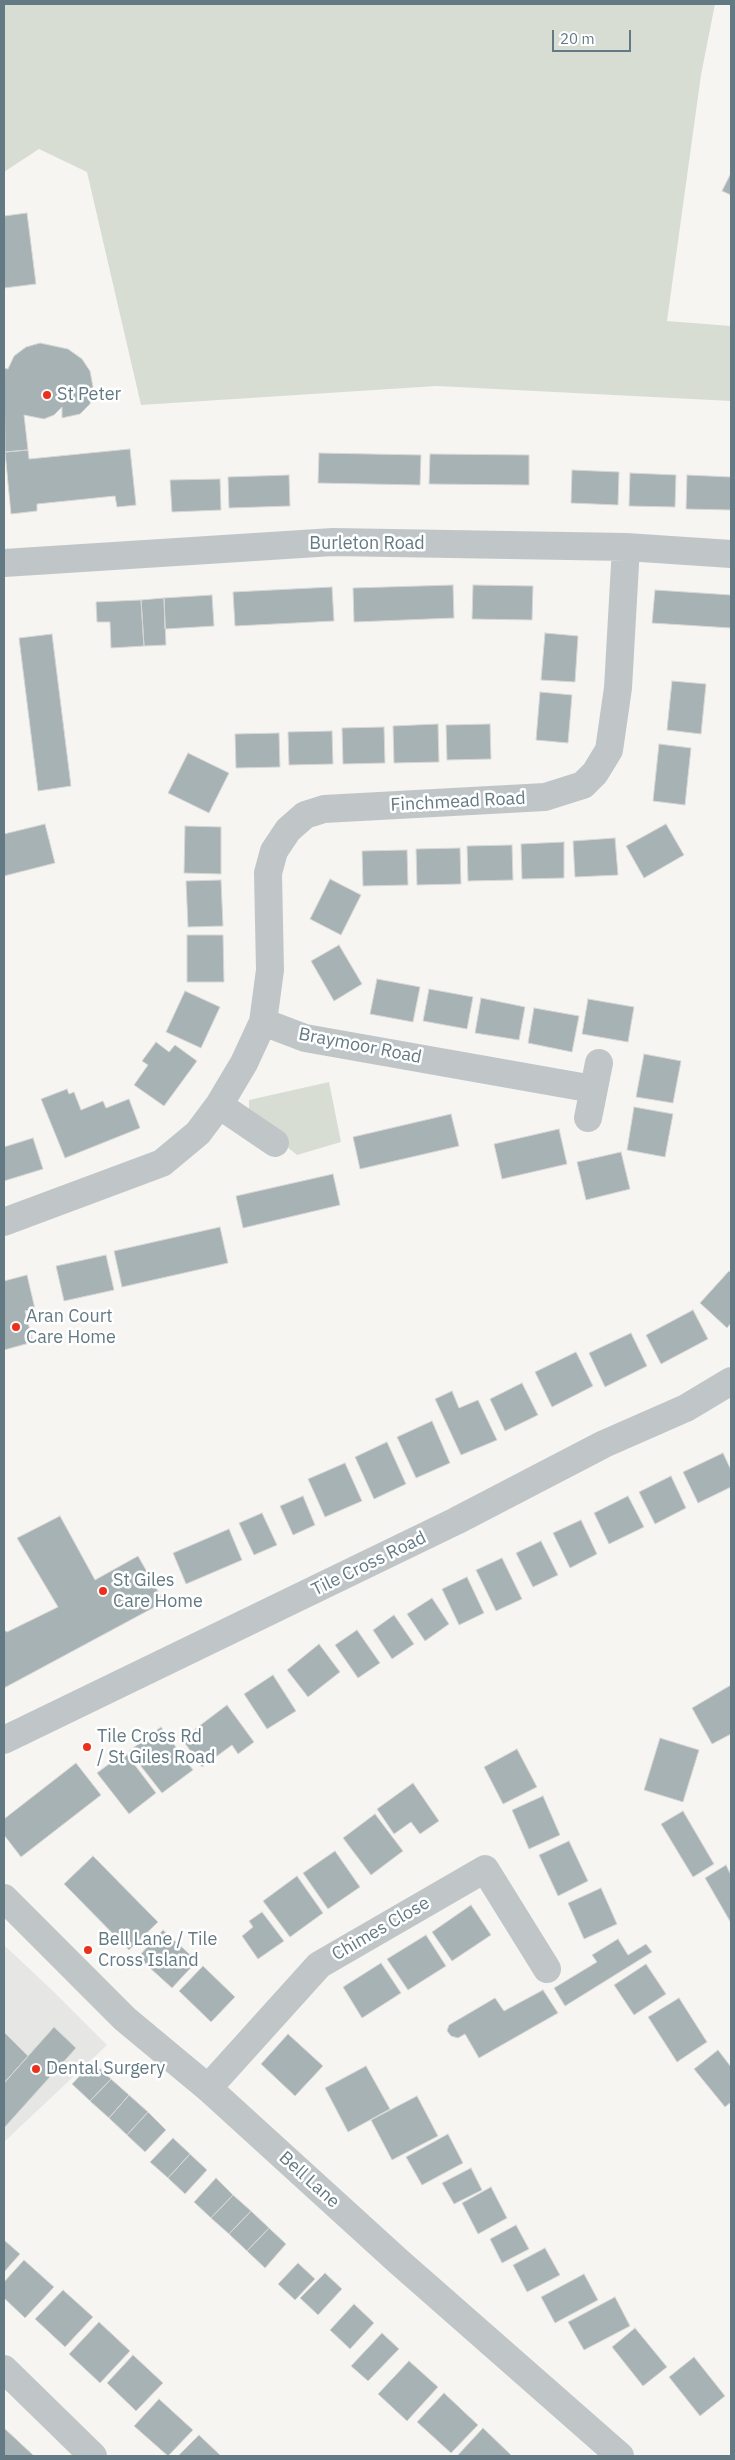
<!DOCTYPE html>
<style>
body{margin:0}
#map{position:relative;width:735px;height:2460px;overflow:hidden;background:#f6f5f2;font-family:"IBM Plex Sans",sans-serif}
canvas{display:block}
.frame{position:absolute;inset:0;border:5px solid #637a84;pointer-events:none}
.scale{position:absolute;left:552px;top:30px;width:79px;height:22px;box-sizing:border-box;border:2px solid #637a84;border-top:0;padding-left:6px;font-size:15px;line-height:18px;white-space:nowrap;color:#637a84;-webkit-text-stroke:4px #fff;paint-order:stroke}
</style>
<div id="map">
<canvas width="735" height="2460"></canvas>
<div class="frame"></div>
<div class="scale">20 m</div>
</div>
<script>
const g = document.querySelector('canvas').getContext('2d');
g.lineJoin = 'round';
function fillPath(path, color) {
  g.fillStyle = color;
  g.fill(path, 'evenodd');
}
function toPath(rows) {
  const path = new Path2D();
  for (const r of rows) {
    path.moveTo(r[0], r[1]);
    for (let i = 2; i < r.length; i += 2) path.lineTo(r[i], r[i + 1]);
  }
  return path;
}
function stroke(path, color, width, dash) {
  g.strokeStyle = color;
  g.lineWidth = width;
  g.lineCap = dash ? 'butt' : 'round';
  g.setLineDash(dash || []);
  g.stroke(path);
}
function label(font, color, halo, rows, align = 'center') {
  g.font = font + ' "IBM Plex Sans",sans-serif';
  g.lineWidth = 5;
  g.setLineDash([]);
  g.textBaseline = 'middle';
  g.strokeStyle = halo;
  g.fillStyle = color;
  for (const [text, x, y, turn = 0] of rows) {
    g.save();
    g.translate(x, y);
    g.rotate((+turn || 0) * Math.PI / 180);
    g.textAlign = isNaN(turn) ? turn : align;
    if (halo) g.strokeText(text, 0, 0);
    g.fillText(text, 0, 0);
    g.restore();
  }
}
fillPath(toPath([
 [4,1945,53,1991,107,2045,4,2142]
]), '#e6e7e5');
fillPath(toPath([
 [4,4,715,4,701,75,667,321,731,326,731,401,437,386,141,405,87,172,39,149,4,172],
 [329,1082,341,1142,297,1155,255,1121,249,1111,249,1100]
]), '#d8ddd3');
const building = toPath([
 [731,173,731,195,722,191,731,173],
 [27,213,36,284,4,288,4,216,27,213],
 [40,343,68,349,82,359,90,371,93,387,90,404,80,414,62,418,62,407,54,415,44,419,24,415,28,450,5,452,4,368,8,369,14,356,26,347,40,343],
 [130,449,136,505,117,507,115,496,37,504,37,511,11,514,5,452,28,450,29,459,130,449],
 [319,453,421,455,420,485,318,483,319,453],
 [430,454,529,455,529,485,429,484,430,454],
 [572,470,619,472,618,505,571,503,572,470],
 [630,473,676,475,675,507,629,506,630,473],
 [289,475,290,506,229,508,228,477,289,475],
 [687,475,731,477,731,510,686,509,687,475],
 [220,479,221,510,172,512,170,480,220,479],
 [453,585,454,618,354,622,353,588,453,585],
 [473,585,533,586,532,620,472,619,473,585],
 [332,587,334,621,235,626,233,592,332,587],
 [655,590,731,595,731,628,652,623,655,590],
 [212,595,214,626,165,629,164,598,212,595],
 [164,598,166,645,144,646,141,600,164,598],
 [141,600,144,646,111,648,110,622,97,622,96,602,141,600],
 [545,633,578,636,575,682,541,680,545,633],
 [52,634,71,786,38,791,19,638,52,634],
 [672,681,706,684,701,734,667,730,672,681],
 [540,692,572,695,568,743,536,740,540,692],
 [438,724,439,762,394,763,393,726,438,724],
 [490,724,491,759,447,760,446,725,490,724],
 [384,727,385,763,343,764,342,728,384,727],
 [332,731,333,764,289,765,288,732,332,731],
 [279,733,280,767,236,768,235,734,279,733],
 [659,744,691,748,685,805,653,801,659,744],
 [188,753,229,773,209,813,168,793,188,753],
 [45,824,55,863,4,876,4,834,45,824],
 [666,824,684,855,644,878,626,846,666,824],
 [185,826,221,827,221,874,184,873,185,826],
 [615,838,618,875,575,877,573,841,615,838],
 [564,842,564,878,522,879,521,844,564,842],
 [512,845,513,880,468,881,467,846,512,845],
 [460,848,461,884,417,885,416,849,460,848],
 [407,850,408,885,363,886,362,851,407,850],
 [330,879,361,895,341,935,310,919,330,879],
 [221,880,223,926,188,927,186,881,221,880],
 [187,935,223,935,224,982,187,982,187,935],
 [339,945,362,984,334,1001,311,961,339,945],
 [377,979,420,987,413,1022,370,1014,377,979],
 [429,989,473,997,467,1029,423,1021,429,989],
 [185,991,220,1007,201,1048,166,1032,185,991],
 [481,998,525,1007,519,1040,475,1033,481,998],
 [588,999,634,1007,628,1042,582,1034,588,999],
 [534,1008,579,1016,572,1052,528,1043,534,1008],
 [156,1042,169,1052,175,1045,197,1061,164,1106,134,1085,148,1065,142,1061,156,1042],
 [644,1054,681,1061,673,1103,636,1097,644,1054],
 [67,1089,69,1094,74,1092,81,1110,103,1101,106,1108,129,1099,140,1128,65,1158,41,1099,67,1089],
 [634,1107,673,1114,665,1157,627,1150,634,1107],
 [451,1114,459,1146,360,1169,353,1137,451,1114],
 [559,1129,567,1164,502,1179,494,1144,559,1129],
 [33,1138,43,1169,4,1181,4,1147,33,1138],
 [621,1152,630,1189,586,1200,577,1162,621,1152],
 [333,1174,340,1205,243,1228,236,1196,333,1174],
 [220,1227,228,1263,122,1287,114,1251,220,1227],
 [106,1255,114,1290,64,1301,56,1266,106,1255],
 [729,1271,731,1273,731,1323,727,1328,700,1303,729,1271],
 [27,1275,35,1309,25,1311,33,1342,4,1350,4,1281,27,1275],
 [693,1310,708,1339,661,1364,646,1335,693,1310],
 [631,1333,647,1366,605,1387,589,1353,631,1333],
 [576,1352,593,1386,552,1407,535,1372,576,1352],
 [522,1383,538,1415,505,1431,490,1399,522,1383],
 [452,1391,459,1408,478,1400,497,1440,461,1455,435,1399,452,1391],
 [432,1421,450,1463,416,1478,397,1437,432,1421],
 [387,1442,406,1484,374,1499,355,1457,387,1442],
 [723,1453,731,1470,731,1487,698,1503,683,1472,723,1453],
 [345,1463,362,1501,325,1517,308,1479,345,1463],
 [671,1476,686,1508,655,1524,639,1492,671,1476],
 [303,1496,315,1525,293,1535,280,1506,303,1496],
 [628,1496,644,1527,609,1544,594,1513,628,1496],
 [262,1513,277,1545,254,1555,239,1523,262,1513],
 [60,1516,95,1580,138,1556,164,1602,4,1688,4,1630,7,1632,58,1607,17,1538,60,1516],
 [581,1520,597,1554,570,1568,553,1533,581,1520],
 [229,1529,242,1560,186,1584,173,1553,229,1529],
 [541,1541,558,1575,533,1587,516,1553,541,1541],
 [502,1558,522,1599,496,1611,476,1570,502,1558],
 [467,1577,484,1613,459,1625,442,1589,467,1577],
 [432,1598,449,1624,425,1641,407,1614,432,1598],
 [394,1615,414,1644,392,1659,373,1630,394,1615],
 [357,1630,380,1663,358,1678,335,1645,357,1630],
 [319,1644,340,1672,308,1697,287,1670,319,1644],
 [273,1675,296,1711,267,1729,244,1694,273,1675],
 [731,1685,731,1734,712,1744,692,1708,731,1685],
 [227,1705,254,1742,238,1754,232,1745,202,1767,182,1739,227,1705],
 [161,1727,193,1770,162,1793,129,1751,161,1727],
 [660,1738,699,1750,683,1802,644,1790,660,1738],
 [517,1749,537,1787,503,1804,484,1767,517,1749],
 [125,1752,156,1793,129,1814,97,1773,125,1752],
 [76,1763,101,1795,21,1857,4,1835,4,1819,76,1763],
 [413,1783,439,1821,420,1834,411,1822,394,1834,377,1809,413,1783],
 [543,1796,560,1835,529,1849,512,1810,543,1796],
 [683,1811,714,1864,693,1877,661,1824,683,1811],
 [375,1814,403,1851,371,1875,343,1838,375,1814],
 [569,1841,588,1881,558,1896,539,1855,569,1841],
 [335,1851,360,1887,328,1909,303,1873,335,1851],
 [93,1856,158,1922,129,1950,64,1884,93,1856],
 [726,1865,731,1875,731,1923,705,1878,726,1865],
 [297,1876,323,1913,290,1937,263,1901,297,1876],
 [601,1888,617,1924,584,1939,568,1903,601,1888],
 [471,1905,491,1935,452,1961,432,1932,471,1905],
 [262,1912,284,1941,258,1959,242,1936,253,1927,249,1921,262,1912],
 [163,1930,197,1961,172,1988,138,1957,163,1930],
 [426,1935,446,1966,408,1990,387,1959,426,1935],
 [618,1939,628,1955,646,1944,652,1952,565,2006,554,1988,597,1962,592,1955,618,1939],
 [381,1963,401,1993,362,2018,343,1987,381,1963],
 [646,1964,666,1994,634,2015,614,1985,646,1964],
 [203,1966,235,1997,211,2022,179,1991,203,1966],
 [543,1990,558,2013,479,2058,465,2034,458,2038,451,2036,447,2031,449,2025,495,1998,504,2011,543,1990],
 [679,1998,707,2042,677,2062,648,2017,679,1998],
 [54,2027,76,2048,4,2128,4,2083,54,2027],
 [4,2032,28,2056,4,2083,4,2032],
 [288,2034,323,2066,295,2096,261,2064,288,2034],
 [718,2050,731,2067,731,2102,725,2107,694,2069,718,2050],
 [93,2062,111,2079,90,2101,72,2084,93,2062],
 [366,2066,390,2109,348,2132,325,2088,366,2066],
 [111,2079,129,2095,109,2118,90,2101,111,2079],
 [129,2095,148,2112,127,2135,109,2118,129,2095],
 [417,2096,438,2136,392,2160,371,2120,417,2096],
 [148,2112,166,2130,145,2152,127,2135,148,2112],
 [448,2134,463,2163,422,2185,406,2157,448,2134],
 [173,2138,190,2154,168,2178,150,2162,173,2138],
 [190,2154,207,2170,185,2194,168,2178,190,2154],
 [471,2168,482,2190,454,2204,442,2183,471,2168],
 [216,2178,233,2195,211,2218,194,2202,216,2178],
 [491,2187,507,2218,478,2234,462,2203,491,2187],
 [233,2195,251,2211,229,2234,211,2218,233,2195],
 [251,2211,269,2228,247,2251,229,2234,251,2211],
 [516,2225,529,2249,502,2263,490,2239,516,2225],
 [269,2228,286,2244,265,2268,247,2251,269,2228],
 [4,2240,20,2254,4,2272,4,2240],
 [545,2248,560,2275,527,2292,513,2265,545,2248],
 [24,2260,54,2287,25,2318,4,2298,4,2282,24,2260],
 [298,2263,315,2279,295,2300,278,2284,298,2263],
 [325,2273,342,2289,318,2315,300,2298,325,2273],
 [584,2274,598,2300,555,2323,541,2297,584,2274],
 [63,2290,93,2317,65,2347,35,2319,63,2290],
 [615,2297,630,2326,584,2350,568,2322,615,2297],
 [354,2304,374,2323,350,2349,330,2330,354,2304],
 [99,2322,130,2351,100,2383,69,2354,99,2322],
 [635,2328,667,2367,643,2386,612,2347,635,2328],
 [382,2333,399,2349,368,2381,351,2366,382,2333],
 [133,2355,163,2383,136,2411,107,2383,133,2355],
 [694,2357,725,2396,700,2416,669,2377,694,2357],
 [409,2361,438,2387,407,2421,378,2394,409,2361],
 [444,2393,478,2425,451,2453,417,2422,444,2393],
 [159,2399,193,2430,168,2456,134,2426,159,2399],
 [4,2428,33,2455,31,2456,4,2456,4,2428],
 [483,2428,512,2456,457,2456,483,2428],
 [199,2435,221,2456,178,2456,199,2435]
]);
fillPath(building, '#a7b2b5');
stroke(building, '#d7d7d4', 1);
stroke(toPath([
 [4,563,333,542,626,547,731,554],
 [263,1022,270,970,268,873,274,851,288,830,305,815,324,809,545,797,583,785,595,773,609,750,618,688,626,547],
 [219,1105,275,1143],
 [588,1118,599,1063],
 [4,1222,162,1163,198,1133,219,1105,244,1063,263,1022,305,1038,593,1089],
 [4,1740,456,1521,604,1444,686,1408,731,1381],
 [4,1898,125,2019,208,2088,398,2261,620,2456],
 [208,2088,319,1965,485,1869,547,1969],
 [4,2369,93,2456]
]), '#c0c6c8', 28);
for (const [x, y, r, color] of [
 [47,395,5,"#eb301c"],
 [16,1327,5,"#eb301c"],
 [103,1591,5,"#eb301c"],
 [87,1747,5,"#eb301c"],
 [88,1950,5,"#eb301c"],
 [36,2069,5,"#eb301c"]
]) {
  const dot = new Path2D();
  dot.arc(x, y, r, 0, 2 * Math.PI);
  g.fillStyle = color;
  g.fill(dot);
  stroke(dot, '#fff', 2);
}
label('18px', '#637a84', '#fff', [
 ["St Peter",57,395],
 ["Aran Court",26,1317],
 ["Care Home",26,1338],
 ["St Giles",113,1581],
 ["Care Home",113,1602],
 ["Tile Cross Rd",97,1737],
 ["/ St Giles Road",97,1758],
 ["Bell Lane / Tile",98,1940],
 ["Cross Island",98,1961],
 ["Dental Surgery",46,2069]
], 'left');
label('18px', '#637a84', '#fff', [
 ["Burleton Road",367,544],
 ["Finchmead Road",458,802,-3],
 ["Braymoor Road",360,1046,11],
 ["Tile Cross Road",369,1564,-26],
 ["Chimes Close",381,1929,-30],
 ["Bell Lane",309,2180,42]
]);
</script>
